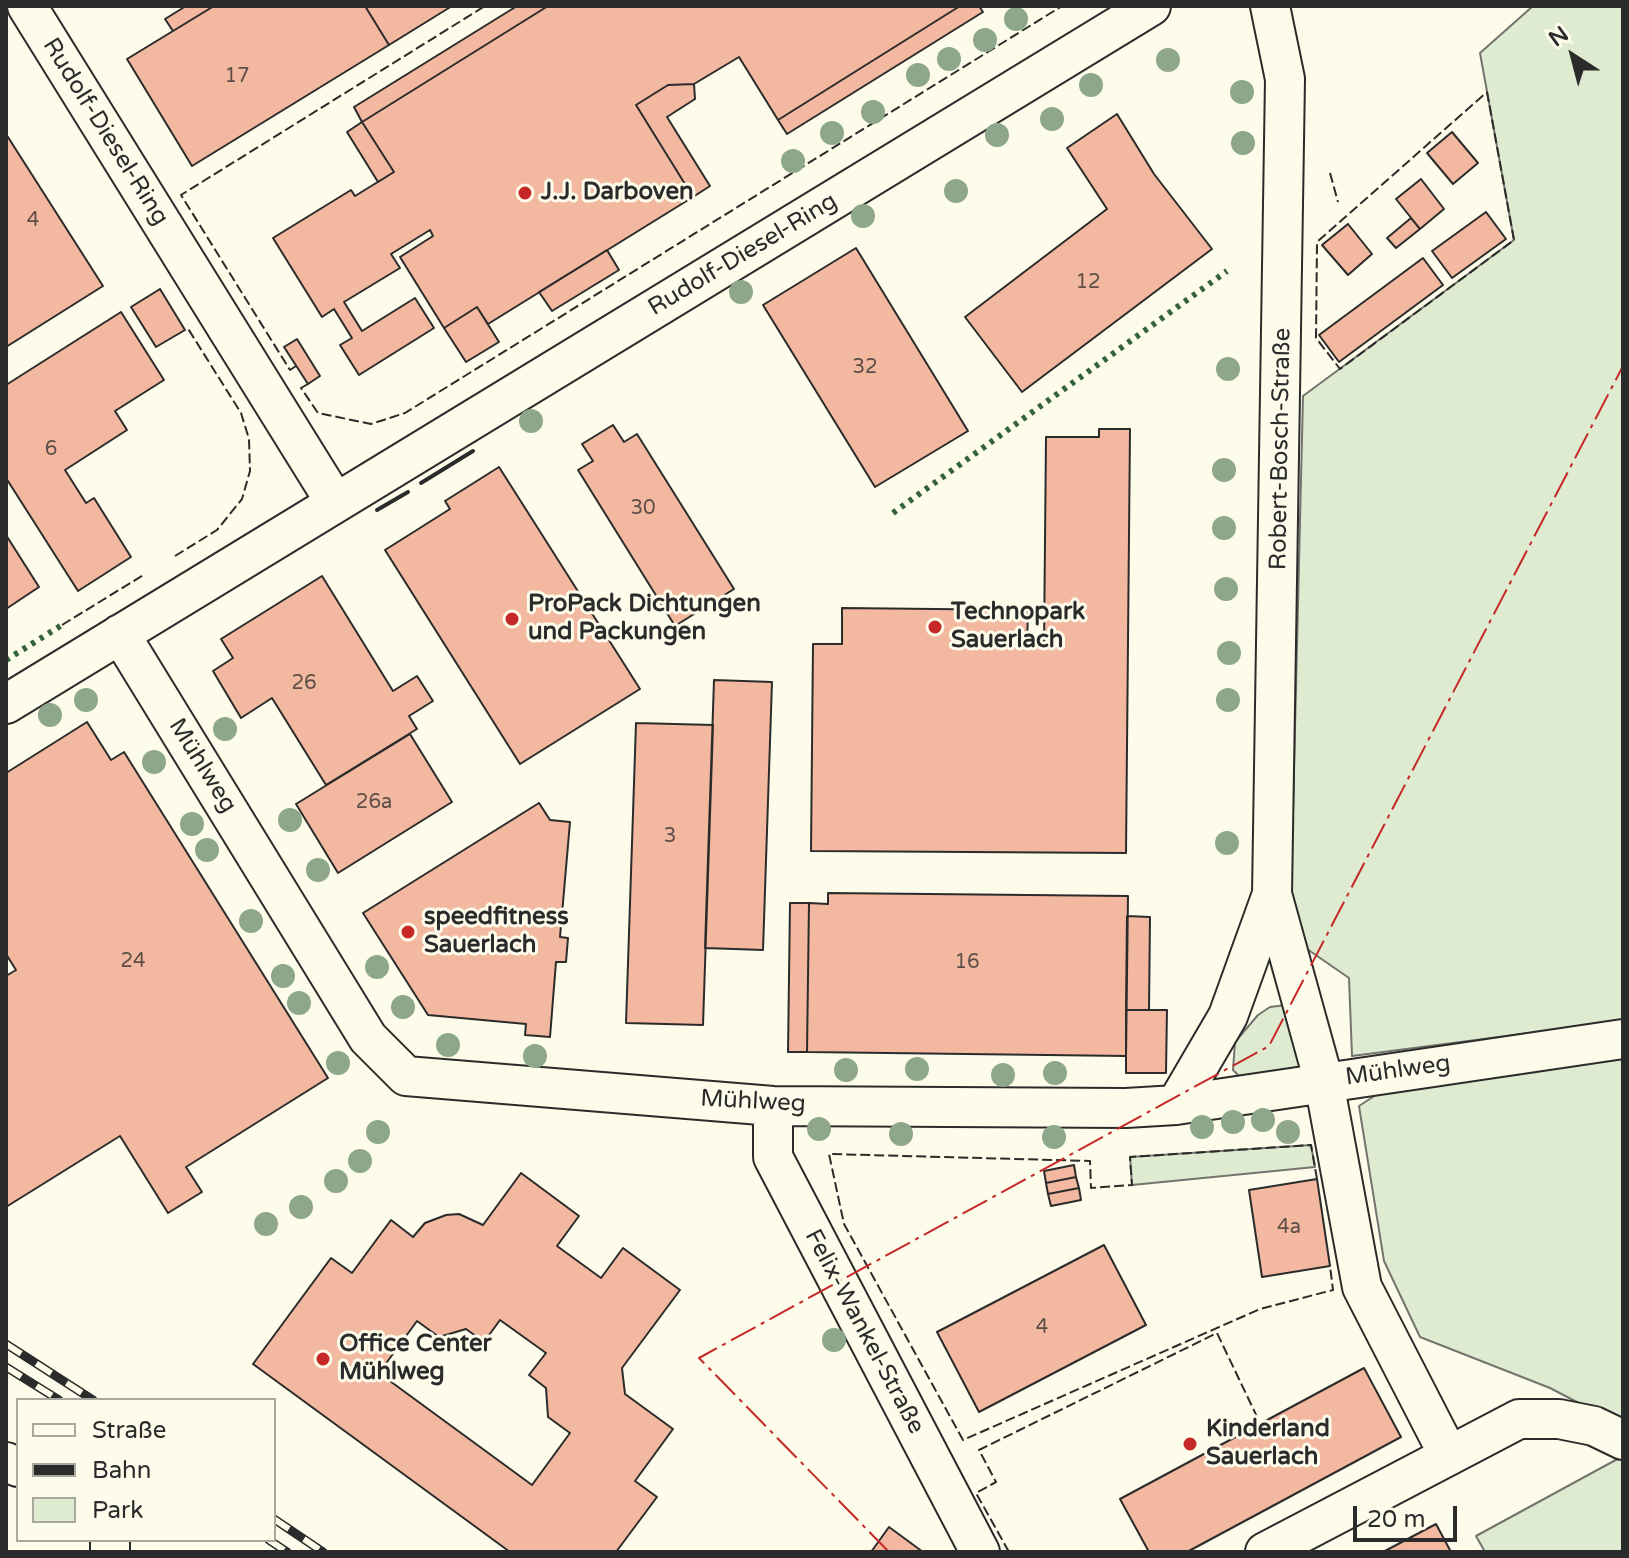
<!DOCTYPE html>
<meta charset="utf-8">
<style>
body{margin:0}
#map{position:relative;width:1629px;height:1558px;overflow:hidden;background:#fdfbea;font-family:"Varela Round",sans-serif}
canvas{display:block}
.frame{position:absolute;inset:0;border:8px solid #2b2b2b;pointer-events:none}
.legend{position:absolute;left:16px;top:1398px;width:260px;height:144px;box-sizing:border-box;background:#fdfbea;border:2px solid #a9a89e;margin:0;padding:10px 14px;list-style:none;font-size:24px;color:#2b2b2b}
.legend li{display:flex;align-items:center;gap:16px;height:40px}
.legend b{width:40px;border:2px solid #a9a89e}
.north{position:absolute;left:1533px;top:16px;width:80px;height:80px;-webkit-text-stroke:6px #fdfbea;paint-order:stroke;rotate:324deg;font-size:22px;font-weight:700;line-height:32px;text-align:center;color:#2b2b2b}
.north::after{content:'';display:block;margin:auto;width:28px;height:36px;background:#2b2b2b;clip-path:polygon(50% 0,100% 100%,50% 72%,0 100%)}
.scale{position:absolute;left:1353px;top:1506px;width:104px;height:36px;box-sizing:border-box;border:4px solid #2b2b2b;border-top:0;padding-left:10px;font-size:24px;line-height:28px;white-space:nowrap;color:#2b2b2b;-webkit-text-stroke:6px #fdfbea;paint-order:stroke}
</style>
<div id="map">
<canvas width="1629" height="1558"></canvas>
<div class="frame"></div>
<ul class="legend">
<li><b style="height:10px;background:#fdfbea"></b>Straße</li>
<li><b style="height:10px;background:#2b2b2b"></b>Bahn</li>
<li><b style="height:22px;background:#deebd1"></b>Park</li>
</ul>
<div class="north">N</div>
<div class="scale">20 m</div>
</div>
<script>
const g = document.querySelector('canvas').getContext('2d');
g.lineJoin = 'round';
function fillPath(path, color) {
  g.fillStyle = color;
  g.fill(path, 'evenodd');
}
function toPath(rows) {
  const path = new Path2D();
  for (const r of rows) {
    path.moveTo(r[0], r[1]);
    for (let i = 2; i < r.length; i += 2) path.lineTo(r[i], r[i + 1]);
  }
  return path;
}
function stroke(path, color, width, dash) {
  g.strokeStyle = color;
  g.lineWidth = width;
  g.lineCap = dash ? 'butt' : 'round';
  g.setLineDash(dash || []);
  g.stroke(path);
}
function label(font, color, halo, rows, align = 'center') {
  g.font = font + ' "Varela Round",sans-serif';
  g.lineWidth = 6;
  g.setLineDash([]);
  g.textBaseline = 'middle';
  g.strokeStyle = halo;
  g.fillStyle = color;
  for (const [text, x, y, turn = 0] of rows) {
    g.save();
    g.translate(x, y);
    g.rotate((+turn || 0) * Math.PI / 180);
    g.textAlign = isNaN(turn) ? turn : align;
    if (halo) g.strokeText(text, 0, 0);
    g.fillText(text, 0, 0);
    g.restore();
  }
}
const green = toPath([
 [1533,6,1623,6,1623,1021,1352,1056,1349,978,1307,949,1291,895,1303,396,1514,240,1480,53,1533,6],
 [1286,1005,1300,1064,1295,1071,1243,1080,1233,1070,1235,1042,1258,1015,1270,1007,1286,1005],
 [1623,1053,1623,1426,1550,1388,1420,1337,1384,1261,1359,1106,1388,1087,1623,1053],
 [1311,1145,1315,1167,1132,1185,1130,1157,1311,1145],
 [1623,1456,1623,1552,1485,1552,1476,1536,1623,1456]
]);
fillPath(green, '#deebd1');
stroke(green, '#74746e', 2);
const building = toPath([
 [186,6,214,6,173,31,165,19,186,6],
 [214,6,365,6,389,45,192,166,127,59,214,6],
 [365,6,452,6,389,45,365,6],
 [517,6,548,6,362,122,354,107,517,6],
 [548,6,960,6,778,120,739,57,694,84,668,85,636,105,693,197,488,324,477,307,444,328,400,257,433,236,430,230,391,254,400,268,344,302,362,331,415,298,434,328,359,375,340,345,352,338,334,309,322,317,273,238,351,190,355,196,394,172,362,122,548,6],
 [960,6,979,6,983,12,787,134,778,120,960,6],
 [694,84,695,99,667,117,710,186,693,197,636,105,668,85,694,84],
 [1117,114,1154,174,1212,249,1022,392,965,317,1107,209,1067,148,1117,114],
 [362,122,394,172,378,182,347,132,362,122],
 [1452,132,1478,163,1453,184,1427,153,1452,132],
 [6,134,103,286,6,347,6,134],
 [1421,179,1444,209,1420,229,1396,199,1421,179],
 [1486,212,1506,239,1452,278,1432,251,1486,212],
 [1411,218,1420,229,1396,248,1387,238,1411,218],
 [1348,224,1372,254,1348,275,1322,245,1348,224],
 [856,248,968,431,875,487,763,305,856,248],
 [607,250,619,270,552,311,539,292,607,250],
 [1423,258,1443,285,1339,362,1319,335,1423,258],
 [160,289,185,330,156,347,131,307,160,289],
 [477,307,499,342,466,362,444,328,477,307],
 [121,312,164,380,115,411,127,430,65,470,86,503,94,498,131,557,78,591,6,478,6,385,121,312],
 [297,339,320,376,308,384,284,347,297,339],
 [613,425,624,442,637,434,734,589,675,626,578,470,593,461,582,444,613,425],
 [1099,429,1130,429,1126,853,811,851,813,644,842,644,842,608,1028,610,1027,646,1044,646,1046,437,1099,437,1099,429],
 [499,467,640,689,520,764,385,550,450,509,445,501,499,467],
 [6,535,39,587,6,609,6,535],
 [322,576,393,691,417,676,433,701,409,716,417,729,326,785,272,698,241,718,213,671,233,658,221,639,322,576],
 [714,680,772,682,763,950,705,948,714,680],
 [87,722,111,760,124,752,328,1078,186,1167,202,1192,168,1213,120,1136,6,1207,6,976,16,970,6,954,6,773,87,722],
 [636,723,713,725,703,1025,626,1023,636,723],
 [410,734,452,802,338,873,296,804,410,734],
 [539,803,550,820,570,822,560,937,568,938,566,962,556,962,550,1037,525,1035,526,1024,428,1015,363,913,539,803],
 [828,893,1128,896,1126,1056,807,1052,809,903,828,904,828,893],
 [790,903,809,903,807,1052,788,1052,790,903],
 [1127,916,1150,917,1149,1010,1126,1010,1127,916],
 [1126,1010,1167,1010,1166,1073,1126,1073,1126,1010],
 [1074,1165,1076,1177,1046,1183,1044,1171,1074,1165],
 [521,1173,579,1216,557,1246,601,1278,623,1248,680,1290,622,1368,625,1394,673,1429,635,1481,657,1497,616,1552,510,1552,253,1364,331,1258,352,1273,391,1220,413,1237,425,1223,446,1215,459,1214,483,1225,521,1173],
 [500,1320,546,1353,529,1375,546,1388,548,1417,570,1433,532,1485,379,1373,417,1321,439,1337,466,1329,484,1342,500,1320],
 [1076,1177,1079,1188,1048,1194,1046,1183,1076,1177],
 [1317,1179,1330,1266,1262,1277,1249,1190,1317,1179],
 [1079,1188,1081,1200,1051,1206,1048,1194,1079,1188],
 [1104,1245,1146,1325,979,1412,937,1332,1104,1245],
 [1364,1368,1401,1437,1187,1552,1149,1552,1120,1499,1364,1368],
 [1436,1524,1451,1552,1383,1552,1436,1524],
 [889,1527,923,1552,871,1552,889,1527]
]);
fillPath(building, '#f2b8a0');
stroke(building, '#2b2b2b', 2);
const minor = toPath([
 [27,6,335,502],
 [1270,6,1285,79,1272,894,1324,1082,1362,1287,1448,1454],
 [120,634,368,1038,406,1076,773,1106,1126,1108,1176,1105,1623,1039],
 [6,704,1151,6],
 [1176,1105,1228,1016,1272,894],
 [773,1106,773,1157,980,1552],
 [6,1462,18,1467],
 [110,1540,110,1552],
 [1265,1552,1519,1419,1559,1419,1594,1426,1623,1440]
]);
stroke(minor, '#2b2b2b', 42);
stroke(minor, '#fdfbea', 38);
const rail = toPath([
 [6,1344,93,1400],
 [6,1367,59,1400],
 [274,1519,323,1552],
 [269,1540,287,1552]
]);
stroke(rail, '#2b2b2b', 9);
stroke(rail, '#fdfbea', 6, [18]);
stroke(toPath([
 [893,513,1227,271],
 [6,660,62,625]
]), '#34623c', 6, [4, 6]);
stroke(toPath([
 [1487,92,1514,240,1340,369,1316,338,1317,242,1487,92],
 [1330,173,1338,202],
 [296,366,290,370,181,195,485,6],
 [308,384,301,388,318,413,371,424,405,413,1062,6],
 [175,556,217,530,242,499,250,471,249,439,241,413,187,327],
 [62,625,145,574],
 [1317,1179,1311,1145,1130,1157,1132,1185,1091,1188,1090,1161,829,1154,844,1224,963,1440,1260,1309,1333,1290,1330,1266],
 [1009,1552,976,1493,996,1482,979,1450,1217,1333,1260,1423]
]), '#2b2b2b', 2, [10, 4]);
stroke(toPath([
 [421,483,473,451],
 [377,510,408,492]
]), '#2b2b2b', 4);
stroke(toPath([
 [889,1552,699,1358,1269,1046,1623,366]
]), '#c62828', 2, [28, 6, 4, 6]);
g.fillStyle = '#8ea78a';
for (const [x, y] of [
 [1016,19],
 [985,40],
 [949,59],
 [1168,60],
 [918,75],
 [1091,85],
 [1242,92],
 [873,112],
 [1052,119],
 [832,133],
 [997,135],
 [1243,143],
 [793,161],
 [956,191],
 [863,216],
 [741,292],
 [1228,369],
 [531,421],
 [1224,470],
 [1224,528],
 [1226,589],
 [1229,653],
 [86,700],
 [1228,700],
 [50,715],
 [225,729],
 [154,762],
 [290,820],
 [192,824],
 [1227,843],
 [207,850],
 [318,870],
 [251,921],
 [377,967],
 [283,976],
 [299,1003],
 [403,1007],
 [448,1045],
 [535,1056],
 [338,1063],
 [917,1069],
 [846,1070],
 [1055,1073],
 [1003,1075],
 [1263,1120],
 [1233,1122],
 [1202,1127],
 [819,1129],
 [378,1132],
 [1288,1132],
 [901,1134],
 [1054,1137],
 [360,1161],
 [336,1181],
 [301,1207],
 [266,1224],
 [834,1340]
]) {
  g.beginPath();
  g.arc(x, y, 12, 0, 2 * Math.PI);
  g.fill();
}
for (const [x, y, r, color] of [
 [525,193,8,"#c62828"],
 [512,619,8,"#c62828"],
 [935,627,8,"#c62828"],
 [408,932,8,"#c62828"],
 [323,1359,8,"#c62828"],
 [1190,1444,8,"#c62828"]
]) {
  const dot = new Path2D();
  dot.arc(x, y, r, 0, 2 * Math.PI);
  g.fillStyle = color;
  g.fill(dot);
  stroke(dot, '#fdfbea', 3);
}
label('20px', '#5d4e48', null, [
 ["17",237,77],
 ["4",33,221],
 ["12",1088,283],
 ["32",865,368],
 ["6",51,450],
 ["30",643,509],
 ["26",304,684],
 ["26a",374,803],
 ["3",670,837],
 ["24",133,962],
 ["16",967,963],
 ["4a",1289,1228],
 ["4",1042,1328]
]);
label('24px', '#2b2b2b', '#fdfbea', [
 ["Rudolf-Diesel-Ring",105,132,58],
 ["Rudolf-Diesel-Ring",743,255,-31],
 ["Robert-Bosch-Straße",1281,449,-89],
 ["Mühlweg",202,766,58],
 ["Mühlweg",1398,1071,-8],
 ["Mühlweg",753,1102,3],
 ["Felix-Wankel-Straße",864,1332,62]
]);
label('bold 24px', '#2b2b2b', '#fdfbea', [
 ["J.J. Darboven",541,193],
 ["ProPack Dichtungen",528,605],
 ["und Packungen",528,633],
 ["Technopark",951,613],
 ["Sauerlach",951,641],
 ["speedfitness",424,918],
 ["Sauerlach",424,946],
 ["Office Center",339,1345],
 ["Mühlweg",339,1373],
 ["Kinderland",1206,1430],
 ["Sauerlach",1206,1458]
], 'left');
</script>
